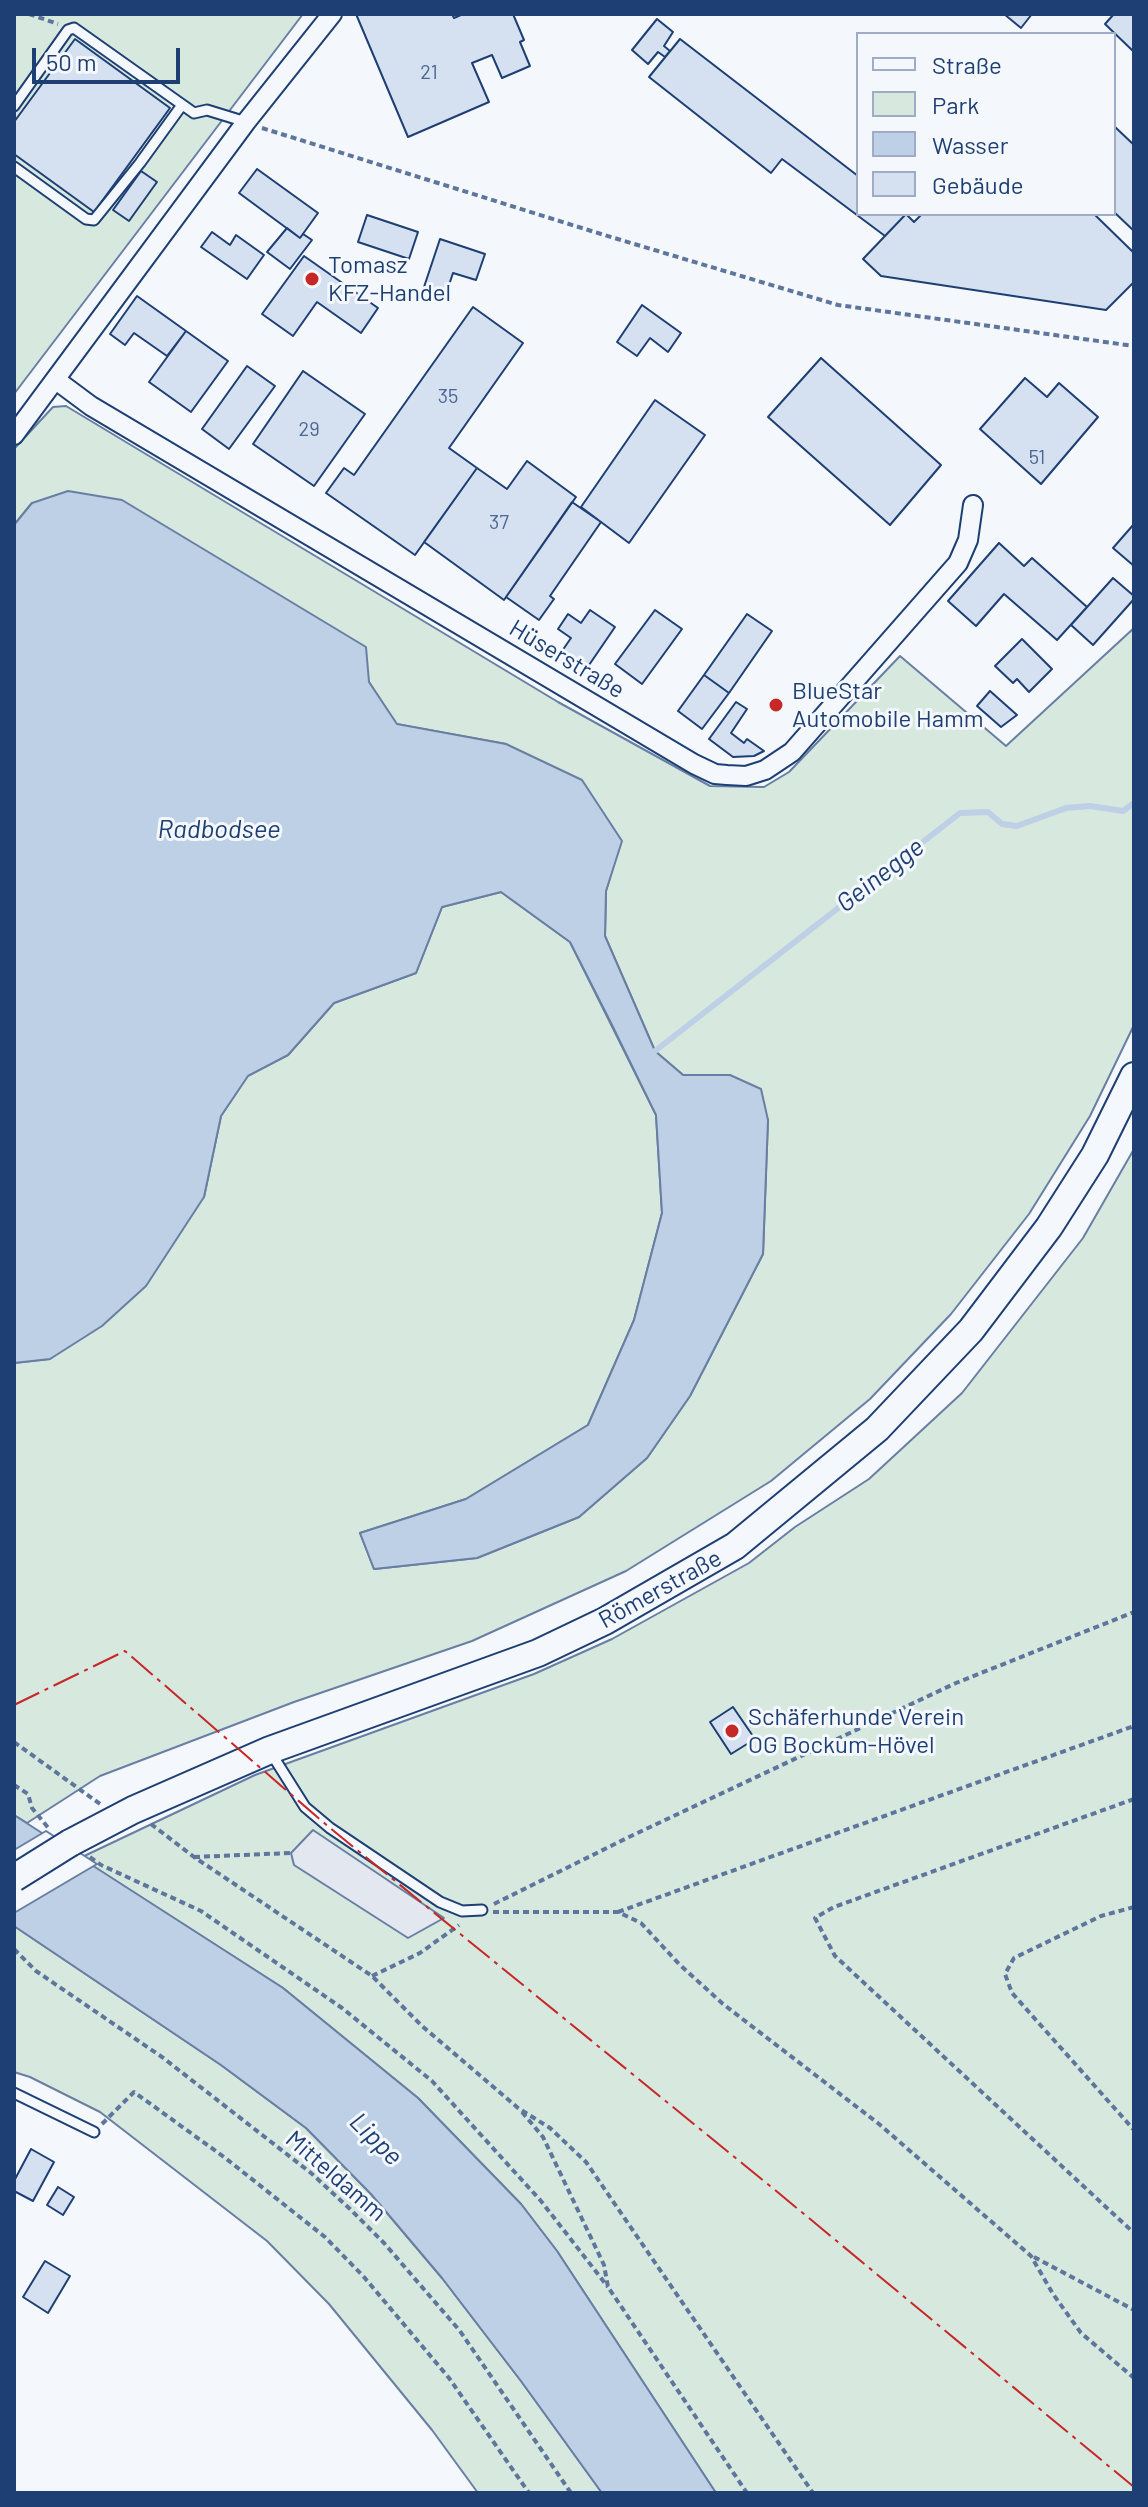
<!DOCTYPE html>
<meta charset="utf-8">
<style>
body{margin:0}
#map{position:relative;width:1148px;height:2507px;overflow:hidden;background:#f4f7fb;font-family:Barlow,sans-serif}
canvas{display:block}
.frame{position:absolute;inset:0;border:16px solid #1d3f73;pointer-events:none}
.legend{position:absolute;left:856px;top:32px;width:260px;height:184px;box-sizing:border-box;background:#f4f7fb;border:2px solid #9eadc5;margin:0;padding:10px 14px;list-style:none;font-size:24px;color:#1d3f73}
.legend li{display:flex;align-items:center;gap:16px;height:40px}
.legend b{width:40px;border:2px solid #9eadc5}
.scale{position:absolute;left:32px;top:48px;width:148px;height:36px;box-sizing:border-box;border:4px solid #1d3f73;border-top:0;padding-left:10px;font-size:24px;line-height:28px;white-space:nowrap;color:#1d3f73;-webkit-text-stroke:6px #f4f7fb;paint-order:stroke}
</style>
<div id="map">
<canvas width="1148" height="2507"></canvas>
<div class="frame"></div>
<ul class="legend">
<li><b style="height:10px;background:#f4f7fb"></b>Straße</li>
<li><b style="height:22px;background:#d7e8df"></b>Park</li>
<li><b style="height:22px;background:#bed0e5"></b>Wasser</li>
<li><b style="height:22px;background:#d5e0f0"></b>Gebäude</li>
</ul>
<div class="scale">50 m</div>
</div>
<script>
const g = document.querySelector('canvas').getContext('2d');
g.lineJoin = 'round';
function fillPath(path, color) {
  g.fillStyle = color;
  g.fill(path, 'evenodd');
}
function toPath(rows) {
  const path = new Path2D();
  for (const r of rows) {
    path.moveTo(r[0], r[1]);
    for (let i = 2; i < r.length; i += 2) path.lineTo(r[i], r[i + 1]);
  }
  return path;
}
function stroke(path, color, width, dash) {
  g.strokeStyle = color;
  g.lineWidth = width;
  g.lineCap = dash ? 'butt' : 'round';
  g.setLineDash(dash || []);
  g.stroke(path);
}
function label(font, color, halo, rows, align = 'center') {
  g.font = font + ' Barlow,sans-serif';
  g.lineWidth = 6;
  g.setLineDash([]);
  g.textBaseline = 'middle';
  g.strokeStyle = halo;
  g.fillStyle = color;
  for (const [text, x, y, turn = 0] of rows) {
    g.save();
    g.translate(x, y);
    g.rotate((+turn || 0) * Math.PI / 180);
    g.textAlign = isNaN(turn) ? turn : align;
    if (halo) g.strokeText(text, 0, 0);
    g.fillText(text, 0, 0);
    g.restore();
  }
}
const green = toPath([
 [14,14,303,14,14,394,14,14],
 [66,406,558,702,710,786,764,787,789,772,900,656,1006,746,1134,628,1134,1025,1090,1116,1029,1214,951,1314,870,1399,771,1481,626,1571,472,1641,294,1702,100,1776,27,1823,14,1815,14,1363,50,1359,204,1197,221,1116,248,1075,288,1055,334,1003,416,973,442,907,501,892,570,942,656,1115,662,1213,634,1320,588,1425,466,1499,360,1533,374,1569,477,1558,579,1517,647,1458,690,1396,763,1254,768,1120,730,1075,683,1075,655,1051,605,936,606,891,621,841,506,744,396,724,369,682,32,503,14,525,14,449,53,407,66,406],
 [1134,1149,1134,2493,716,2493,557,2251,521,2204,418,2098,283,1988,80,1858,255,1775,534,1674,612,1639,749,1563,795,1527,869,1479,962,1393,1083,1238,1134,1149],
 [14,1926,221,2065,306,2128,371,2194,442,2278,521,2381,602,2493,478,2493,432,2430,329,2304,267,2241,100,2112,30,2077,14,2072,14,1926]
]);
fillPath(green, '#d7e8df');
stroke(green, '#687fa3', 2);
const parking = toPath([
 [313,1830,444,1918,408,1938,294,1865,291,1853,313,1830]
]);
fillPath(parking, '#e3e8f0');
stroke(parking, '#687fa3', 2);
const water = toPath([
 [68,491,122,500,366,647,369,682,397,724,506,744,582,780,622,841,606,891,605,936,655,1051,683,1075,730,1075,761,1089,768,1120,763,1254,690,1396,647,1458,579,1517,477,1558,374,1569,360,1533,466,1499,588,1425,634,1320,662,1213,656,1115,611,1023,570,942,501,892,442,907,416,973,334,1003,288,1055,248,1076,221,1116,204,1197,146,1286,102,1326,50,1359,14,1363,14,525,32,503,68,491],
 [14,1815,283,1988,418,2098,521,2204,557,2251,716,2493,602,2493,521,2381,442,2278,371,2194,306,2128,221,2065,14,1926,14,1815]
]);
fillPath(water, '#bed0e5');
stroke(water, '#687fa3', 2);
const pier = toPath([
 [46,1831,97,1864,14,1913,14,1850,46,1831]
]);
fillPath(pier, '#f4f7fb');
stroke(pier, '#687fa3', 2);
stroke(toPath([
 [655,1051,960,813,988,812,1002,824,1017,826,1066,808,1090,806,1123,811,1134,803]
]), '#bed0e5', 6);
const building = toPath([
 [356,14,452,14,454,18,463,14,513,14,524,40,520,42,530,66,502,78,492,55,472,63,489,102,408,137,356,14],
 [1004,14,1032,14,1021,28,1004,14],
 [1114,14,1134,14,1134,52,1105,24,1114,14],
 [657,19,673,32,664,46,670,51,665,57,658,52,648,64,632,50,657,19],
 [75,39,170,108,94,212,14,154,14,122,75,39],
 [680,39,858,176,858,214,906,214,885,236,782,159,771,173,649,77,680,39],
 [1114,126,1134,145,1134,231,1114,212,1114,126],
 [257,169,318,213,300,238,239,193,257,169],
 [141,171,157,182,129,221,113,210,141,171],
 [906,214,914,222,922,214,1094,214,1134,253,1134,282,1106,310,881,276,863,259,906,214],
 [367,215,418,232,409,259,358,242,367,215],
 [287,228,300,238,303,234,312,240,290,269,267,252,287,228],
 [212,232,230,245,236,235,264,255,247,279,201,247,212,232],
 [440,239,485,254,476,280,453,273,446,294,424,287,440,239],
 [304,256,378,308,361,333,317,302,293,336,262,314,304,256],
 [137,296,186,331,167,356,134,333,125,345,110,334,137,296],
 [642,305,681,333,668,352,650,338,637,356,617,342,642,305],
 [473,307,523,343,449,448,477,468,415,555,326,493,344,468,354,475,473,307],
 [186,331,228,361,191,412,149,382,186,331],
 [821,358,941,465,890,525,768,417,821,358],
 [247,366,275,386,229,449,202,429,247,366],
 [303,371,365,414,314,486,253,444,303,371],
 [1025,378,1047,397,1059,383,1098,417,1041,484,980,429,1025,378],
 [655,400,705,435,629,543,581,507,655,400],
 [527,461,576,497,504,600,424,542,477,468,507,489,527,461],
 [572,502,601,522,550,596,554,599,539,620,506,597,572,502],
 [1134,524,1134,566,1113,548,1134,524],
 [999,543,1024,566,1032,558,1087,607,1057,640,1004,594,976,626,948,601,999,543],
 [1113,578,1134,596,1134,599,1093,645,1071,625,1113,578],
 [590,610,615,627,587,668,562,651,571,638,558,629,568,614,581,623,590,610],
 [655,610,682,629,642,684,615,664,655,610],
 [747,614,772,631,729,693,704,675,747,614],
 [1022,639,1052,669,1029,692,1017,679,1013,683,995,666,1022,639],
 [704,675,729,693,702,729,678,711,704,675],
 [990,691,1017,715,1001,727,977,706,990,691],
 [736,702,747,709,731,733,744,743,747,739,764,751,754,756,733,757,709,739,736,702],
 [733,1707,755,1739,731,1754,710,1722,733,1707],
 [31,2149,54,2162,33,2201,14,2191,14,2181,31,2149],
 [58,2187,74,2197,63,2215,47,2205,58,2187],
 [45,2261,70,2276,48,2313,23,2297,45,2261]
]);
fillPath(building, '#d5e0f0');
stroke(building, '#1d3f73', 2);
const lane = toPath([
 [14,106,68,30,74,28,194,113,207,110,246,122],
 [14,167,86,219,94,220,140,163,182,105],
 [271,1753,305,1807,330,1828,440,1902,462,1911,482,1910],
 [14,2093,94,2132]
]);
const street = toPath([
 [56,380,91,406,694,764,715,774,727,775,746,776,765,770,792,752,958,563,968,540,973,505],
 [14,435,246,122,332,14]
]);
const secondary = toPath([
 [70,1843,133,1810,270,1750,538,1653,605,1621,735,1546,877,1429,971,1330,1049,1227,1095,1155,1134,1076]
]);
stroke(lane, '#1d3f73', 13);
stroke(street, '#1d3f73', 22);
stroke(secondary, '#1d3f73', 30);
stroke(toPath([
 [29,14,58,24],
 [262,128,601,234,838,305,1134,346],
 [14,1742,100,1804],
 [14,1785,28,1794,32,1808,50,1830],
 [1134,1799,834,1907,815,1918,835,1956,1134,2233],
 [151,1824,194,1857,372,1976,422,2026,518,2108,550,2128,586,2162,813,2493],
 [90,1857,101,1865,201,1911,342,2008,432,2081,541,2201,608,2287],
 [194,1857,291,1853],
 [494,1904,629,1837,956,1683,1134,1612],
 [1134,1907,1101,1916,1014,1958,1005,1974,1012,1993,1134,2130],
 [493,1912,618,1912,641,1923,679,1964,723,2004,879,2124,1031,2256,1053,2294,1081,2333,1134,2378],
 [618,1912,1134,1726],
 [14,1949,36,1971,162,2057,311,2173,350,2209,384,2243,460,2331,571,2493],
 [372,1976,420,1953,459,1925],
 [522,2112,543,2137,604,2265,608,2287,747,2493],
 [102,2124,134,2092,224,2157,325,2237,364,2277,449,2378,529,2493],
 [1034,2257,1134,2310]
]), '#5e769c', 4, [6, 4]);
stroke(lane, '#f4f7fb', 9);
stroke(street, '#f4f7fb', 18);
stroke(secondary, '#f4f7fb', 26);
const secondaryBridge = toPath([
 [14,1878,70,1843]
]);
stroke(secondaryBridge, '#1d3f73', 30, []);
stroke(secondaryBridge, '#f4f7fb', 26);
stroke(toPath([
 [14,1705,125,1651,330,1828,775,2190,1134,2487]
]), '#c62828', 2, [28, 6, 4, 6]);
for (const [x, y, r, color] of [
 [312,279,8,"#c62828"],
 [776,705,8,"#c62828"],
 [732,1731,8,"#c62828"]
]) {
  const dot = new Path2D();
  dot.arc(x, y, r, 0, 2 * Math.PI);
  g.fillStyle = color;
  g.fill(dot);
  stroke(dot, '#f4f7fb', 3);
}
label('20px', '#4b6792', null, [
 ["21",429,72],
 ["35",448,396],
 ["29",309,429],
 ["51",1037,457],
 ["37",499,522]
]);
label('24px', '#1d3f73', '#f4f7fb', [
 ["Tomasz",328,265],
 ["KFZ-Handel",328,293],
 ["BlueStar",792,691],
 ["Automobile Hamm",792,719],
 ["Schäferhunde Verein",748,1717],
 ["OG Bockum-Hövel",748,1745]
], 'left');
label('24px', '#1d3f73', '#f4f7fb', [
 ["Hüserstraße",567,659,31],
 ["Römerstraße",660,1589,-29],
 ["Mitteldamm",336,2176,41]
]);
label('italic 26px', '#1d3f73', '#f4f7fb', [
 ["Radbodsee",219,829],
 ["Geinegge",880,875,-38],
 ["Lippe",376,2139,45]
]);
</script>
